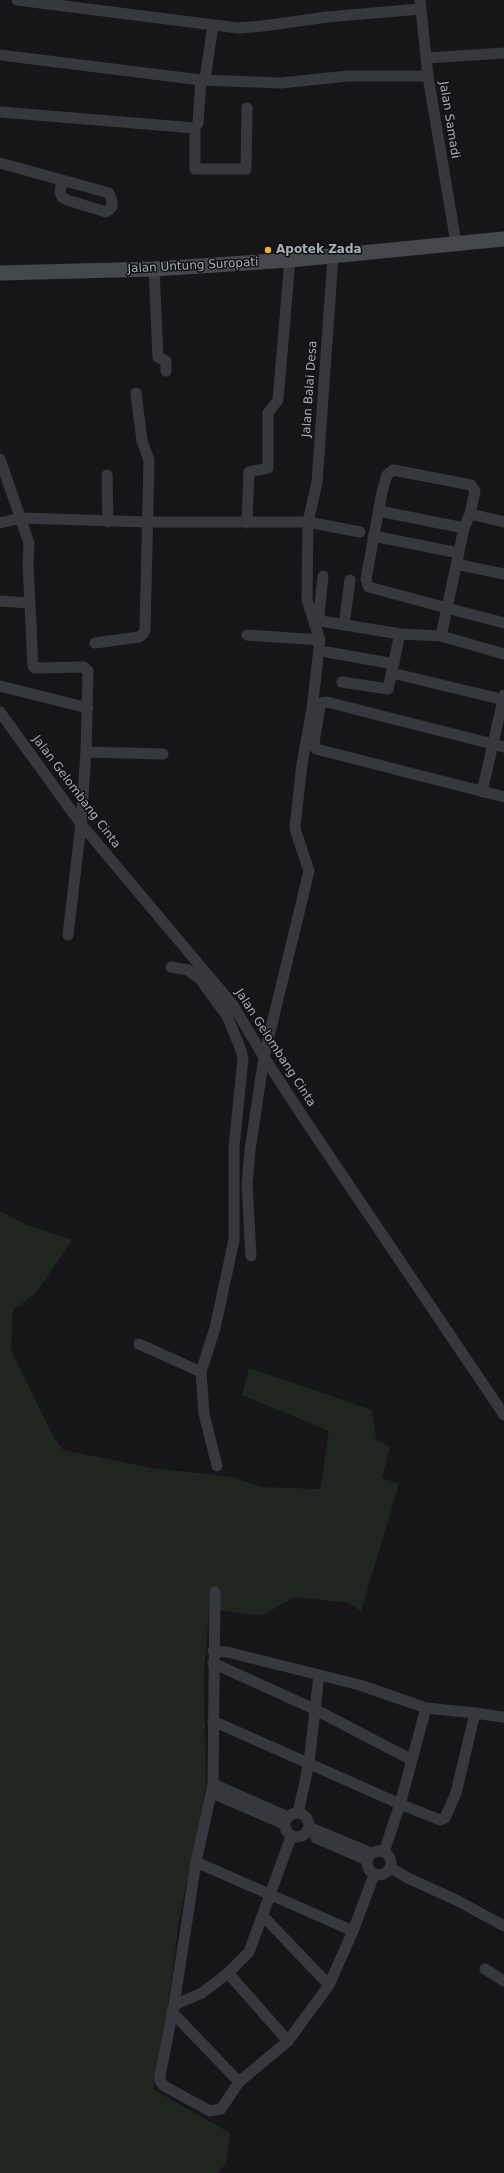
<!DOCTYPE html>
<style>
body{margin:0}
canvas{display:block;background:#161618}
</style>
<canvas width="504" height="2173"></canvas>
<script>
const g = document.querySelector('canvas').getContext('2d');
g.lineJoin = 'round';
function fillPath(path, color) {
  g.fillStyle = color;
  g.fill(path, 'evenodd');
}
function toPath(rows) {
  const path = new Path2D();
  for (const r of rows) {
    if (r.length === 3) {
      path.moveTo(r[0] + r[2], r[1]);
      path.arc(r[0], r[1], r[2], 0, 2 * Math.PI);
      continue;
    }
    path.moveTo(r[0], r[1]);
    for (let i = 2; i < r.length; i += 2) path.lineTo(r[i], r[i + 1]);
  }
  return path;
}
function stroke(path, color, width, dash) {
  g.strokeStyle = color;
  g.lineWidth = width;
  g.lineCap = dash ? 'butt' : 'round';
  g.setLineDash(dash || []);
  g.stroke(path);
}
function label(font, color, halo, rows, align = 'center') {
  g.font = font + ' "DejaVu Sans",sans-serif';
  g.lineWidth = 3;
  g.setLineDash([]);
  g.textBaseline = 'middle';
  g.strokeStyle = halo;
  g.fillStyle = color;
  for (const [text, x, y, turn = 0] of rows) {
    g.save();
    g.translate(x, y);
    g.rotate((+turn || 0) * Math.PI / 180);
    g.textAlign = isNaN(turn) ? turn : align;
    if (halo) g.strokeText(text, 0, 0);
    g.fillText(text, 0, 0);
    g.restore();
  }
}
fillPath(toPath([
 [0,1211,27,1225,72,1240,36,1293,13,1310,11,1350,53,1436,63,1450,152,1468,233,1477,260,1487,320,1489,329,1431,242,1395,249,1368,372,1410,376,1439,390,1447,382,1478,399,1484,361,1611,349,1603,295,1597,261,1616,209,1609,204,1675,206,1787,179,1920,167,2014,153,2089,230,2133,226,2164,217,2173,0,2173]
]), '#1e261f');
stroke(toPath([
 [17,0,238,28,263,26,327,17,420,9],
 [420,0,428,76,456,243],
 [0,55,201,80,281,83,348,76,428,76],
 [427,58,504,53],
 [205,79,213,25],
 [0,112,195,128,198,123,201,80],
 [195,128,195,169,246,169,247,108],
 [0,163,109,193,112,201,112,207,106,212,67,200,62,197,60,192,62,180],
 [154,269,158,357,166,361,166,371],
 [0,459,29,543,28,564,33,666,35,668,84,667,88,671,86,752,81,824,68,935],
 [107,475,108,522],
 [379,511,464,528],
 [470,514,504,522],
 [0,523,21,518,147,522,308,522,317,482,333,257],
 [247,523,249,472,268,468,268,413,278,400,290,260],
 [373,536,459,553],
 [456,564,504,574],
 [323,576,319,614,321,621,400,634,441,636,504,654],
 [0,601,29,603],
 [344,625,350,580],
 [247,635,320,640],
 [441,636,447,608,464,528,470,514,475,491,471,485,393,470,387,475,382,492,366,579,368,586,369,587,447,608,504,623],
 [95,643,139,637,143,634,145,630,149,460,142,441,136,393],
 [327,652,394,664],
 [392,673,504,700],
 [342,682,388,689,400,634],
 [0,686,88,708],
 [0,712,81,824,233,1005,264,1057,303,1117,504,1415],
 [504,747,327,702,322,703,320,706,314,742,316,749,504,797],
 [86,752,163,754],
 [482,792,504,695],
 [171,967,188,970,200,979,227,1016,241,1050,243,1059,234,1147,234,1240,215,1328,201,1372,204,1414,217,1466],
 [251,1256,247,1185,250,1150,264,1057,309,871,296,832,295,827,302,764,312,709,320,640,307,600,308,522,360,532],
 [139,1344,201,1372],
 [215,1592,213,1784,196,1862,174,2005,160,2076,160,2081,164,2086,210,2111,221,2109,239,2082,288,2041,329,1985,353,1931,374,1875],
 [213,1663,314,1709,412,1760],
 [475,1713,502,1717],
 [213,1721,400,1804,440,1820,445,1818,456,1793,475,1713,426,1708,360,1685,227,1652,213,1651],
 [213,1784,288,1817],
 [212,1793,284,1824],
 [297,1825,12],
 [298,1813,309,1763,319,1675],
 [309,1827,371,1853],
 [316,1838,367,1860],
 [379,1863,12],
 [384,1852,400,1804,426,1708],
 [196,1862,353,1931],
 [391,1868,408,1878,458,1901,504,1926],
 [263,1916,329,1985],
 [485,1969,504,1981],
 [228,1973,288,2041],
 [174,2005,202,1993,228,1973,249,1952,291,1837],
 [172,2012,239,2082]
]), '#37383d', 11);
stroke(toPath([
 [0,273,154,269,290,260,504,239]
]), '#45474d', 15);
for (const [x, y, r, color] of [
 [268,250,4,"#f2b134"]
]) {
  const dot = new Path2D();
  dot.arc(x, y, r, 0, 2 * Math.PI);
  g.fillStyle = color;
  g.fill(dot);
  stroke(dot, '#111113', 1.5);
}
label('12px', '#a8adb8', '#111113', [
 ["Jalan Samadi",449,120,81],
 ["Jalan Untung Suropati",193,266,-3],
 ["Jalan Balai Desa",310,389,-86],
 ["Jalan Gelombang Cinta",76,792,53],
 ["Jalan Gelombang Cinta",275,1048,57]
]);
label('bold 12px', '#a8adb8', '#111113', [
 ["Apotek Zada",276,250]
], 'left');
</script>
